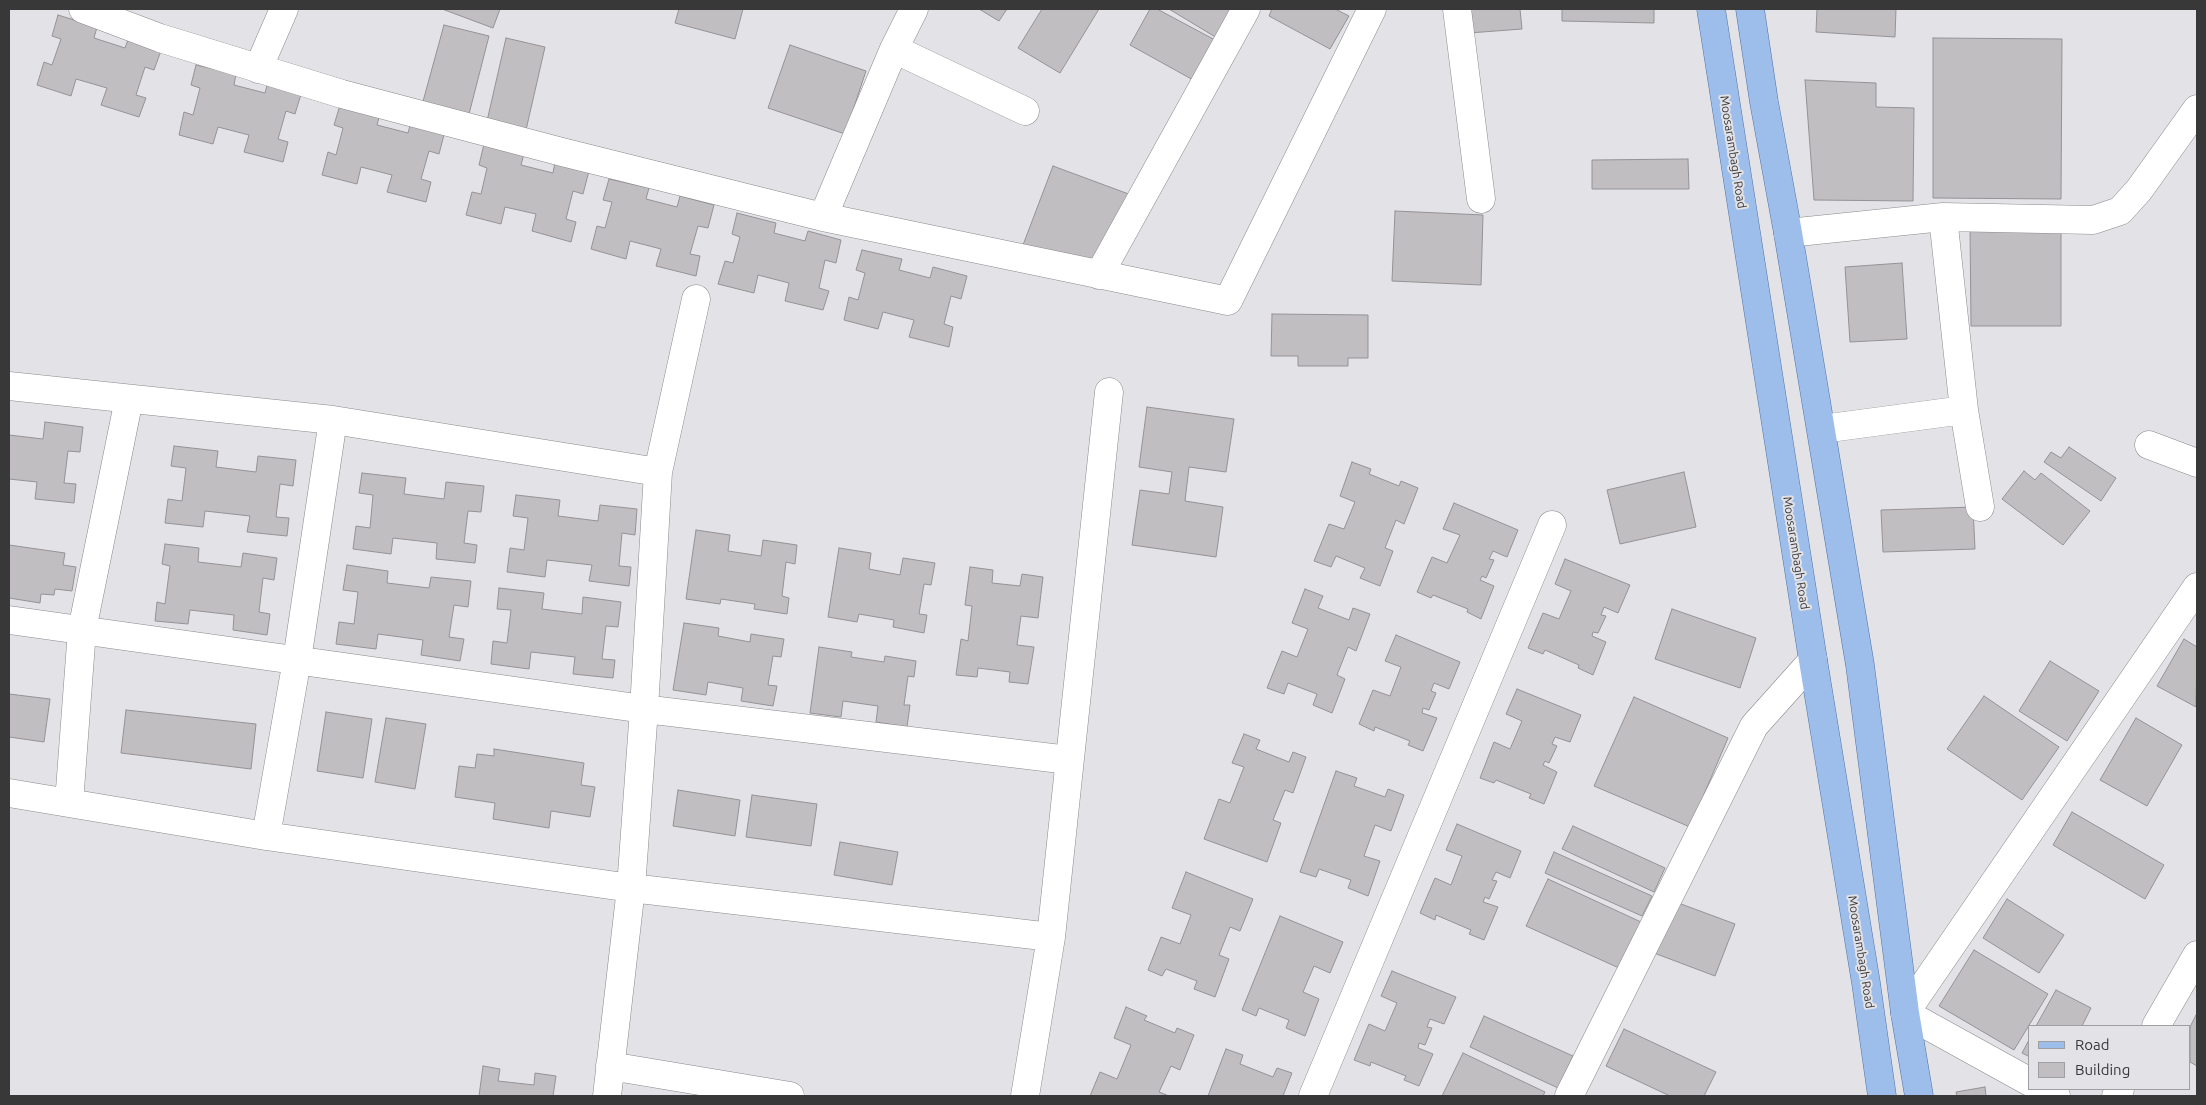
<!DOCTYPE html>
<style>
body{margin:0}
#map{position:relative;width:2206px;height:1105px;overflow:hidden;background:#e3e3e7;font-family:Ubuntu,sans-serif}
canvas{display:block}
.frame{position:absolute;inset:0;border:10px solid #383839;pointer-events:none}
.legend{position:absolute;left:2028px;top:1025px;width:162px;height:65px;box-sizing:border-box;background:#e3e3e7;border:1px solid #9f9fa1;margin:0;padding:6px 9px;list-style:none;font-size:15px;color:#383839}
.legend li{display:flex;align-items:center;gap:10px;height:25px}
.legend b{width:25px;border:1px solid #9f9fa1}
</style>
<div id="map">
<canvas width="2206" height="1105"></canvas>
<div class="frame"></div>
<ul class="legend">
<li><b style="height:6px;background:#9dbdeb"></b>Road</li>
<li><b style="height:14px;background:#c0bec0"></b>Building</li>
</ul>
</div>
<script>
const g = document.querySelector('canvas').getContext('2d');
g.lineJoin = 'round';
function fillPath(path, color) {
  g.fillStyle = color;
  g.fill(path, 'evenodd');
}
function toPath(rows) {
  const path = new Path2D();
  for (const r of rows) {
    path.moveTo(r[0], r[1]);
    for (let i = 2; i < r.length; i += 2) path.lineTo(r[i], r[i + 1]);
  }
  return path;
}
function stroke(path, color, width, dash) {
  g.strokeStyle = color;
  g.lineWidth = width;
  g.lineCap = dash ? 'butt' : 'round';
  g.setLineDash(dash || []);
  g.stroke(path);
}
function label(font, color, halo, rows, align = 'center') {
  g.font = font + ' Ubuntu,sans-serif';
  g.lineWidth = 4;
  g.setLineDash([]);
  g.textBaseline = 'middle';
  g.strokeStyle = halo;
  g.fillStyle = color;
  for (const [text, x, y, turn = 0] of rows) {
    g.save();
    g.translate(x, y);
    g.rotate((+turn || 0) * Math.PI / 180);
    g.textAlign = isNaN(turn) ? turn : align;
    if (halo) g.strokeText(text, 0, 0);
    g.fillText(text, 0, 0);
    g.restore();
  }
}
const building = toPath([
 [442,9,500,9,493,28,442,9],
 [679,9,743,9,735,39,675,23,679,9],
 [979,9,1007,9,999,21,979,9],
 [1042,9,1099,9,1060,73,1018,48,1042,9],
 [1150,9,1157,9,1217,41,1195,81,1130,45,1150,9],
 [1169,9,1235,9,1217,38,1169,9],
 [1272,9,1335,9,1349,16,1330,49,1269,16,1272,9],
 [1467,9,1520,9,1522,29,1469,33,1467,9],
 [1562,9,1654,9,1654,23,1562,21,1562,9],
 [1817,9,1896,9,1895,37,1816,32,1817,9],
 [58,15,97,27,94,38,125,48,129,37,162,48,154,70,145,67,136,95,146,98,139,117,101,105,107,88,76,79,71,96,37,85,44,62,52,65,61,39,52,36,58,15],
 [444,25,489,36,468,118,422,105,444,25],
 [506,38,545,47,526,130,487,121,506,38],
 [1933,38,2062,39,2061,199,1933,198,1933,38],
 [790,45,866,71,845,134,768,108,790,45],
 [196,65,236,74,234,85,265,93,268,82,302,91,295,114,286,111,278,139,288,142,283,162,244,152,249,135,218,127,213,144,179,135,184,112,193,115,200,88,191,85,196,65],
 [1805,80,1876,83,1876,107,1914,108,1913,201,1814,200,1805,80],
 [340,105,380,114,377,125,408,133,411,122,445,131,439,154,429,151,421,179,431,182,426,202,387,192,392,175,361,167,357,184,322,175,328,152,336,155,343,128,334,125,340,105],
 [484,144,524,154,521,165,553,173,555,162,589,171,583,194,573,191,566,219,576,222,571,242,532,231,536,214,505,207,501,224,466,215,472,192,481,194,487,168,479,165,484,144],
 [1688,159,1689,189,1592,189,1592,160,1688,159],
 [1053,166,1134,196,1103,267,1023,245,1053,166],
 [609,179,649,188,646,199,677,207,680,196,714,205,708,228,698,226,690,254,700,256,696,276,656,266,661,249,630,241,626,259,591,249,597,226,605,228,612,202,603,200,609,179],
 [1395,211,1483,215,1481,285,1392,281,1395,211],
 [737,213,776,223,774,233,805,241,808,231,841,240,836,263,825,260,819,288,829,291,823,310,785,301,789,283,758,275,754,293,718,284,725,261,733,263,740,237,732,234,737,213],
 [1970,226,2061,226,2061,326,1971,326,1970,226],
 [862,250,902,259,899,270,930,278,933,267,967,276,961,299,951,296,944,324,953,327,949,347,909,337,914,320,883,312,878,329,844,320,849,297,858,300,865,273,856,270,862,250],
 [1902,263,1907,339,1850,342,1845,267,1902,263],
 [1272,314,1368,315,1368,358,1348,358,1348,366,1298,366,1298,356,1271,356,1272,314],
 [1147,407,1234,419,1226,472,1189,467,1185,501,1223,507,1216,557,1132,545,1140,490,1169,494,1172,472,1139,467,1147,407],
 [45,422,83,427,80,452,68,451,64,483,76,484,74,503,35,499,37,482,9,479,9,435,43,439,45,422],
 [174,446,218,451,216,467,256,472,258,456,296,460,293,486,280,484,276,517,289,518,287,536,247,532,250,516,205,511,203,527,165,523,168,499,182,501,186,468,171,466,174,446],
 [2069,447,2116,478,2101,501,2044,462,2051,452,2061,458,2069,447],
 [1352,462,1371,469,1369,474,1399,486,1401,481,1418,488,1404,524,1396,520,1385,548,1393,551,1380,586,1360,578,1365,568,1336,556,1331,567,1314,561,1329,524,1344,529,1355,502,1340,496,1352,462],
 [2024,471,2035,480,2041,473,2090,511,2063,545,2002,499,2024,471],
 [1684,472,1696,527,1620,544,1607,490,1684,472],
 [362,473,406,478,404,494,444,499,446,482,484,486,481,512,468,511,464,543,477,545,475,563,436,559,437,543,393,538,391,554,353,549,356,526,370,528,373,495,359,493,362,473],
 [516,495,560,500,558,516,598,521,600,505,637,509,635,535,622,533,619,566,631,567,629,586,589,581,592,565,547,560,545,577,507,572,510,548,524,550,528,518,513,516,516,495],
 [1454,503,1518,530,1507,557,1493,551,1489,559,1494,560,1486,578,1482,576,1480,580,1494,586,1481,619,1467,612,1468,609,1433,595,1431,598,1417,592,1432,557,1447,563,1460,535,1443,529,1454,503],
 [1973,507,1975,549,1883,552,1881,510,1973,507],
 [696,530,730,535,728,551,761,556,763,540,797,545,795,564,786,562,782,596,789,598,787,614,754,609,755,604,721,599,720,604,686,599,696,530],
 [165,544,199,548,198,562,241,567,243,553,277,558,274,580,263,578,259,612,270,614,267,635,233,630,234,615,190,610,188,624,155,621,157,602,165,604,170,566,162,564,165,544],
 [9,545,65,553,63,565,76,567,72,591,55,589,54,595,41,594,40,603,9,598,9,545],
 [839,548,871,553,869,569,900,575,903,558,935,563,931,585,924,584,919,614,927,615,924,633,893,627,894,620,859,614,857,622,828,617,839,548],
 [1565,559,1630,585,1618,613,1604,607,1601,615,1606,616,1598,633,1593,632,1592,636,1606,642,1593,675,1578,668,1579,665,1545,650,1543,654,1528,648,1543,613,1559,619,1571,591,1555,584,1565,559],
 [347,565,388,571,387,583,429,588,431,577,471,581,468,607,454,605,449,637,464,639,460,661,421,655,423,640,378,634,376,649,336,644,339,622,354,624,358,592,343,590,347,565],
 [970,567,993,570,992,583,1020,586,1022,574,1043,577,1038,618,1021,616,1017,645,1034,647,1028,684,1009,682,1010,672,978,668,977,677,956,675,961,639,968,641,972,606,965,605,970,567],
 [499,588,544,593,542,609,582,614,583,597,621,602,618,627,606,626,602,659,615,660,613,678,573,674,575,657,531,652,529,669,491,664,493,641,507,643,511,610,497,609,499,588],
 [1305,589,1323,596,1318,608,1349,620,1353,608,1370,614,1356,651,1348,647,1337,675,1345,679,1332,713,1313,705,1317,694,1288,683,1284,694,1267,688,1282,651,1297,657,1308,629,1292,623,1305,589],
 [1672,609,1756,638,1740,688,1655,659,1672,609],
 [684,623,719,628,718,636,750,642,751,634,784,639,781,657,773,656,768,685,777,686,773,706,741,701,743,688,708,682,706,695,673,690,684,623],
 [1396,635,1460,662,1449,689,1434,683,1431,691,1436,693,1429,710,1423,708,1422,713,1437,718,1423,751,1408,745,1410,741,1375,727,1374,731,1359,724,1373,690,1390,696,1401,667,1385,661,1396,635],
 [2184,639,2197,647,2196,707,2157,686,2184,639],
 [819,647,852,652,851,657,884,662,885,656,916,661,914,677,908,676,904,705,910,705,907,727,876,722,878,706,843,701,841,717,810,713,819,647],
 [2050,661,2099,691,2067,741,2019,711,2050,661],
 [1517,689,1581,715,1570,742,1555,737,1552,744,1557,746,1549,763,1545,761,1543,765,1557,772,1544,804,1529,798,1531,794,1496,780,1494,783,1480,778,1494,742,1510,749,1522,721,1506,714,1517,689],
 [9,694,50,699,44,742,9,737,9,694],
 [1984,696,2059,747,2022,800,1947,749,1984,696],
 [1634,697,1728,738,1690,827,1594,786,1634,697],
 [126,710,256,724,251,769,121,753,126,710],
 [326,712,372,719,363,778,317,771,326,712],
 [386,718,426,724,415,789,375,782,386,718],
 [2136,718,2182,745,2147,806,2100,780,2136,718],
 [1244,734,1260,740,1256,749,1289,762,1293,752,1306,757,1293,793,1285,790,1273,820,1281,823,1267,862,1204,839,1219,799,1230,803,1244,767,1232,763,1244,734],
 [494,749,584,763,581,785,595,787,590,817,551,811,549,828,493,819,495,803,455,797,459,766,475,768,477,754,494,756,494,749],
 [1336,771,1357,778,1354,786,1385,797,1388,789,1404,795,1391,831,1375,825,1364,856,1380,861,1368,896,1348,888,1351,880,1319,869,1316,877,1300,872,1336,771],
 [678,790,740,800,735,836,673,826,678,790],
 [752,795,817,804,811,846,746,837,752,795],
 [2072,812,2164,865,2145,899,2053,845,2072,812],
 [1457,824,1521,851,1510,878,1496,872,1492,880,1497,881,1489,899,1485,897,1483,902,1498,907,1484,940,1469,934,1471,930,1436,915,1435,920,1420,913,1435,878,1451,885,1462,856,1446,850,1457,824],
 [1573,826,1665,868,1654,892,1562,849,1573,826],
 [840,842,898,852,892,885,834,875,840,842],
 [1554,852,1652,896,1642,916,1545,873,1554,852],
 [1186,872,1253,899,1240,931,1230,927,1219,955,1229,959,1215,997,1194,989,1197,981,1166,969,1162,976,1148,970,1161,937,1180,944,1191,915,1172,908,1186,872],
 [1548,879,1641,922,1619,968,1526,926,1548,879],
 [2007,899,2064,935,2039,973,1983,938,2007,899],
 [1673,901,1735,924,1715,976,1654,953,1673,901],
 [1280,916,1343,942,1330,973,1314,966,1303,992,1319,999,1305,1036,1286,1028,1289,1020,1259,1008,1256,1016,1242,1010,1280,916],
 [1974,950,2048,994,2014,1050,1939,1006,1974,950],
 [1392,971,1456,997,1444,1024,1430,1019,1427,1027,1432,1028,1425,1045,1419,1043,1418,1048,1433,1054,1419,1086,1404,1080,1406,1076,1371,1062,1370,1066,1354,1060,1369,1024,1385,1031,1397,1003,1381,996,1392,971],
 [2056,990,2091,1008,2082,1026,2036,1026,2056,990],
 [1126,1007,1147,1016,1144,1020,1175,1033,1177,1028,1194,1035,1180,1070,1171,1066,1159,1092,1169,1096,1090,1096,1100,1072,1117,1079,1131,1045,1114,1038,1126,1007],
 [2197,1013,2197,1066,2190,1062,2190,1027,2197,1013],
 [1484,1016,1573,1056,1558,1088,1470,1047,1484,1016],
 [1624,1029,1716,1072,1704,1096,1670,1096,1606,1066,1624,1029],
 [2030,1038,2030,1057,2022,1053,2030,1038],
 [1226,1049,1243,1055,1240,1064,1273,1077,1277,1068,1292,1073,1283,1096,1208,1096,1226,1049],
 [1463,1053,1545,1092,1543,1096,1442,1096,1463,1053],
 [483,1066,500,1069,498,1081,534,1085,535,1073,556,1076,553,1096,479,1096,483,1066],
 [1985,1087,1986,1096,1957,1096,1956,1092,1985,1087]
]);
fillPath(building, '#c0bec0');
stroke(building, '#949295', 1);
const minor = toPath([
 [83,9,160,38,342,94,562,152,823,217,1228,301,1372,9],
 [1457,9,1481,199],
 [894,49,1025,111],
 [258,69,284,9],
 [823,217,894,49,914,9],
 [1943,217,1964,410,1980,507],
 [1788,233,1943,217,2093,220,2120,211,2139,190,2197,109],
 [1099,275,1246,9],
 [9,386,333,420,658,472],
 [1822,429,1964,410],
 [2149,445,2197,463],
 [9,620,644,709,1069,760],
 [9,793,266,836,631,888,1051,937],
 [69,803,82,630,129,399],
 [266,836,297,660,333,420],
 [2156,1026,2197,955],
 [610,1066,790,1096],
 [2030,1082,1905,1013,2197,587],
 [2042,1089,2056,1096],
 [607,1096,631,888,644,709,658,472,696,299],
 [1025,1096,1051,937,1109,392],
 [1313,1096,1552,525],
 [1569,1096,1754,726,1813,660],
 [2116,1096,2120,1089]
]);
const primary = toPath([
 [1711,9,1813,660,1866,983,1882,1096],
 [1750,9,1764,102,1788,233,1860,665,1905,1013,1919,1096]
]);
stroke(minor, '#8a8a8d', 29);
stroke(primary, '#4f72a4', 29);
stroke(minor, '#fff', 28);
stroke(primary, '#9dbdeb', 28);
label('12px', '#383839', '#e3e3e7', [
 ["Moosarambagh Road",1733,152,81],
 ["Moosarambagh Road",1796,553,81],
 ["Moosarambagh Road",1861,952,81]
]);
</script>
